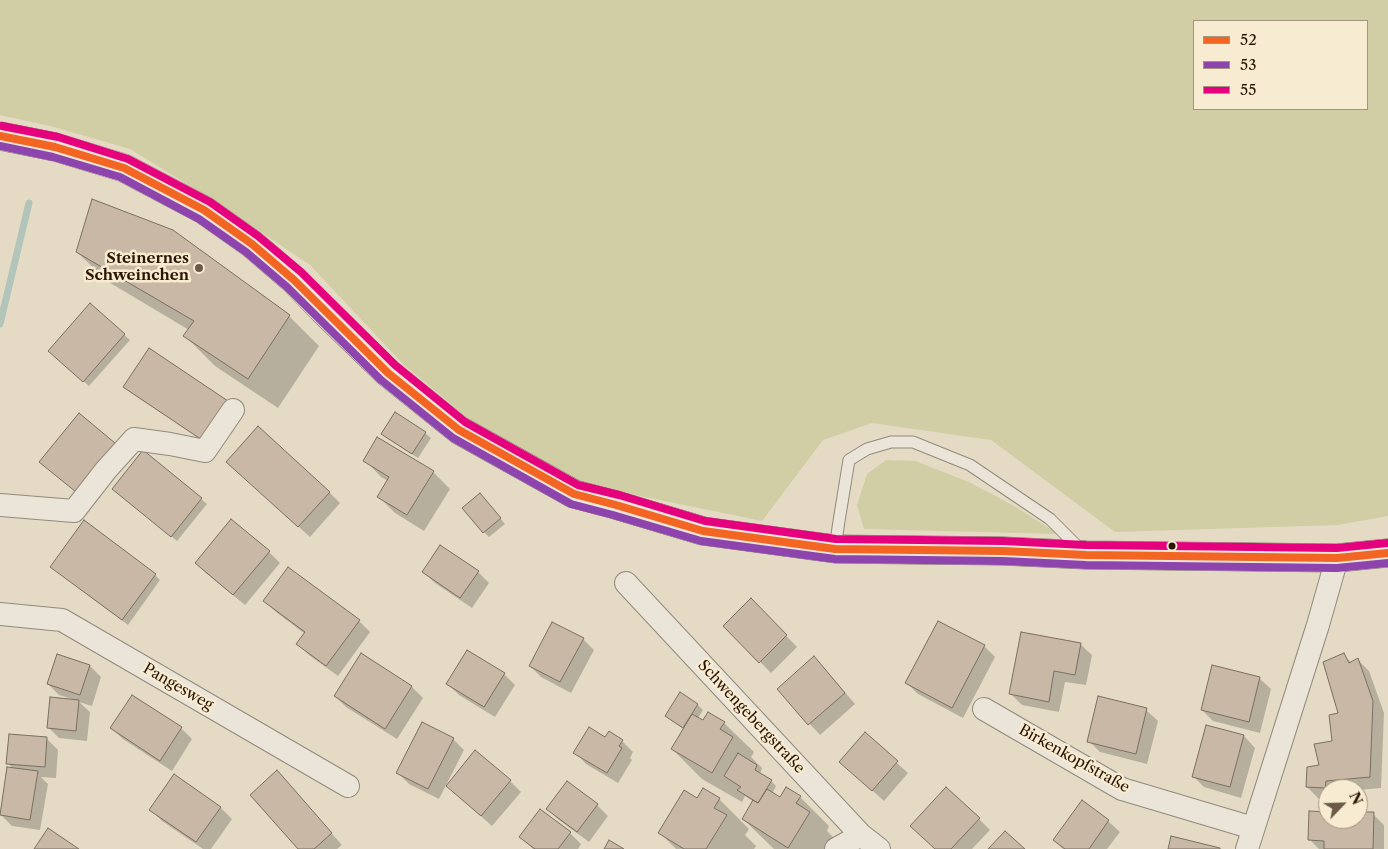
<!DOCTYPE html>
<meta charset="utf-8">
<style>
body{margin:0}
#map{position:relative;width:1388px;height:849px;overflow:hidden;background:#e5dbc5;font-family:"Libre Caslon Text",serif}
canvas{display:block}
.legend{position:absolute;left:1193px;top:20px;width:175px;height:90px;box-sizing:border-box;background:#f7ebd1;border:1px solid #a5957f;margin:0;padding:6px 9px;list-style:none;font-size:15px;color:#2b1403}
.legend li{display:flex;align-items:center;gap:10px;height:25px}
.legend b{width:25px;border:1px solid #a5957f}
.north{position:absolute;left:1318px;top:779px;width:50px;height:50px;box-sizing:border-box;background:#f7ebd1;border:1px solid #a5957f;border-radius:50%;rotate:66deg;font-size:14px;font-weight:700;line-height:20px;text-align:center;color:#2b1403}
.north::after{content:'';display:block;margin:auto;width:18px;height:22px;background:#6c5a47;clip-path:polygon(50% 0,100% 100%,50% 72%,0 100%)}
</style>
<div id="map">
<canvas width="1388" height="849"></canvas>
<ul class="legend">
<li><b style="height:6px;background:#f26522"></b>52</li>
<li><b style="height:6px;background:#8e44ad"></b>53</li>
<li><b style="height:6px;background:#e5007d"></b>55</li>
</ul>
<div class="north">N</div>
</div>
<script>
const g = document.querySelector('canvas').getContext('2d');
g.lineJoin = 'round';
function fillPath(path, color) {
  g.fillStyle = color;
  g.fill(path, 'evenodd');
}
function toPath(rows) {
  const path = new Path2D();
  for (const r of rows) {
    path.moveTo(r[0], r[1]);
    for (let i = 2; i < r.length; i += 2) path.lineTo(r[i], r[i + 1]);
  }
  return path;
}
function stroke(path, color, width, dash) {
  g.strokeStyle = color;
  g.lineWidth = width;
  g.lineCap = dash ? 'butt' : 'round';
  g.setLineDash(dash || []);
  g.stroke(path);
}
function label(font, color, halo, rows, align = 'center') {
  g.font = font + ' "Libre Caslon Text",serif';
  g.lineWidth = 5;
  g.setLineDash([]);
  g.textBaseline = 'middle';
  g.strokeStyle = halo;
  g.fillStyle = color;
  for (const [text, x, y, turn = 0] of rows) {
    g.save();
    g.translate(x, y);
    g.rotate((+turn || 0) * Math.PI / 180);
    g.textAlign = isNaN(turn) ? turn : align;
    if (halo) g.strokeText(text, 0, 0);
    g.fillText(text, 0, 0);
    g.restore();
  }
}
fillPath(toPath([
 [0,0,1388,0,1388,516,1338,525,1115,532,991,440,872,423,823,440,762,521,582,484,468,418,405,366,310,265,219,204,130,149,54,127,0,115],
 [1194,21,1367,21,1367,109,1194,109],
 [886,460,915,461,969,482,1016,507,1041,523,1059,534,864,529,857,505,867,474]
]), '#d1cda5');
fillPath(toPath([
 [77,252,289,316,319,346,278,408,215,366,185,336,189,330,107,281],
 [90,305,130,340,89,386,55,356],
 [149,349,208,444,130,392,124,387],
 [425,433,431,438,418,458,388,439,383,434],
 [143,452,207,504,177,541,119,494],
 [365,460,433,472,450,489,424,531,395,513,379,497,388,481,381,477],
 [239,473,329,492,340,503,310,537],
 [485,500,505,524,489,537,484,532],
 [269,552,280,563,245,605,207,574,196,563],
 [57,572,155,575,160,580,128,625],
 [423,572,478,572,489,583,472,608,435,583],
 [751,600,797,647,771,673,725,626],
 [265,601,359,621,370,632,338,676,309,655,298,644,305,634,276,612],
 [583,639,594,650,571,693,541,677,530,666],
 [1080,644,1092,655,1086,685,1065,682,1059,712,1022,705,1011,694],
 [984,646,995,657,963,718,918,694,907,683],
 [361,655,412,687,423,698,397,739,346,707,335,696],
 [1343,655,1352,663,1358,660,1369,671,1384,713,1381,788,1358,790,1328,789,1328,798,1318,798,1307,787,1320,766,1333,742,1340,714],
 [58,656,90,666,101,677,92,706,79,702,90,712,87,741,59,738,48,727,72,699,59,695,48,684],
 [825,669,855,704,820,735,778,689],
 [504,674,515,685,495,717,459,695,448,684],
 [1259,678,1271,689,1260,733,1213,721,1202,710],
 [681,694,698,705,703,710,698,718,704,722,724,723,754,752,751,757,762,768,760,774,771,781,776,786,772,794,780,799,800,797,829,826,827,831,839,843,835,849,774,849,743,819,754,802,745,796,742,802,702,779,672,749,684,729,672,721,667,716],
 [1146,710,1158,721,1147,764,1100,752,1089,741],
 [111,728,181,728,192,739,172,771,123,739],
 [865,734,908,773,884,801,841,762],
 [1244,736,1255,748,1241,798,1204,787,1193,776],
 [47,739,58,750,56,778,41,777,48,784,40,830,12,826,1,815,13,769,8,763],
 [453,739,464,750,439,799,409,784,398,773],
 [606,739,622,741,633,752,630,758,632,760,618,783,586,764,575,752],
 [277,772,342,845,337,849,299,849],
 [510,781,521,792,492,826,447,786],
 [697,799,719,799,749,829,745,835,756,846,754,849,676,849,660,833],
 [1082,802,1108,821,1120,832,1107,849,1063,849,1054,840],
 [597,805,608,816,589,842,559,820,548,809],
 [221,808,232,819,211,849,203,849,162,821,151,810],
 [1328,813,1328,819,1358,819,1358,813,1373,814,1384,825,1384,849,1319,849,1310,840],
 [979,819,990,830,972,849,936,849],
 [570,833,581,844,578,849,533,849,521,837]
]), '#0003');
stroke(toPath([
 [0,324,29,203]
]), '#b3c5ba', 7);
const building = toPath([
 [92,199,173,230,290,315,248,379,183,336,194,321,76,252,92,199],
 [90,303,125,334,83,382,48,351,90,303],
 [149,348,228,401,202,440,123,387,149,348],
 [395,412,426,432,412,454,381,434,395,412],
 [79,413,115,443,76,492,39,462,79,413],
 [258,426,330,492,298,527,226,462,258,426],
 [377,437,434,471,407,515,377,497,389,477,363,461,377,437],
 [143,450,202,498,171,537,112,489,143,450],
 [480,493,501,518,483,533,462,508,480,493],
 [231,519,270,551,233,595,195,563,231,519],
 [84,520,156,574,122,620,50,567,84,520],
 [440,545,479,571,460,598,422,572,440,545],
 [288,567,360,620,326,666,296,644,305,632,263,601,288,567],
 [751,598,787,635,759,663,723,626,751,598],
 [938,621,985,645,952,708,905,683,938,621],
 [552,622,584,638,560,682,529,666,552,622],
 [1021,632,1081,643,1075,675,1054,671,1049,702,1009,694,1021,632],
 [467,650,505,673,484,707,446,684,467,650],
 [361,653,412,686,385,729,334,696,361,653],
 [1344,653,1349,663,1358,658,1373,701,1370,777,1326,781,1325,788,1306,787,1307,767,1319,765,1314,744,1332,741,1329,715,1338,713,1323,662,1344,653],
 [57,654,90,665,80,695,47,684,57,654],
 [814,656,845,693,808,725,777,689,814,656],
 [1212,665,1260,677,1249,722,1201,710,1212,665],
 [680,692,698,704,683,728,665,716,680,692],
 [132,695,182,727,160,761,110,728,132,695],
 [1098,696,1147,708,1136,754,1087,742,1098,696],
 [50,697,79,700,76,731,47,728,50,697],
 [708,712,725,722,720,729,733,737,712,773,671,749,692,714,703,720,708,712],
 [422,722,454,738,428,789,396,773,422,722],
 [1206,725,1244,735,1230,787,1192,777,1206,725],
 [589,727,605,737,609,731,623,740,619,746,622,748,607,773,573,753,589,727],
 [865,732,898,761,872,791,839,762,865,732],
 [9,734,47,737,45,767,6,764,9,734],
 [475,750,511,780,481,816,446,786,475,750],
 [738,753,757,765,755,770,772,780,758,803,737,790,741,787,724,776,738,753],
 [7,767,38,771,30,820,0,815,7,767],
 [277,770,332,833,314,849,298,849,250,795,277,770],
 [174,774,221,807,196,842,149,810,174,774],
 [567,781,598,804,577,832,546,809,567,781],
 [786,787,801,796,796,803,810,812,788,848,742,819,753,800,758,803,767,789,780,797,786,787],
 [946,787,980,818,951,849,935,849,910,826,946,787],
 [703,788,720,798,714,808,727,815,706,849,684,849,658,833,684,790,697,798,703,788],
 [1082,800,1109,820,1089,849,1065,849,1053,840,1082,800],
 [540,809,571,832,558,849,535,849,519,837,540,809],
 [1309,811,1328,812,1328,819,1358,819,1358,812,1374,812,1373,849,1324,849,1324,841,1308,840,1309,811],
 [48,828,79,849,34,849,48,828],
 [1005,831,1025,849,988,849,1005,831],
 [1171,836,1220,848,1220,849,1168,849,1171,836],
 [609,840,624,849,604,849,609,840]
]);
fillPath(building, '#cab8a6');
stroke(building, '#786f61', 1);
const service = toPath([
 [835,549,839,521,849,460,867,449,891,442,913,442,970,465,1050,519,1083,552]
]);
const minor = toPath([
 [0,505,74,511,106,470,134,439,170,444,205,451,233,410],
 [626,583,861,835,879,849],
 [0,614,62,620,348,786],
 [984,709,1122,789,1253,828],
 [836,849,861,835],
 [1247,849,1318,625,1337,558]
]);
const secondary = toPath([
 [0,136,55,147,124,168,204,210,252,244,294,280,323,310,388,373,459,430,574,494,616,505,703,531,835,549,1003,551,1086,555,1337,558,1388,553]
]);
stroke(service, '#928a7b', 13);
stroke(minor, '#928a7b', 24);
stroke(secondary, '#786f61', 29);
stroke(service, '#eae4d9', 11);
stroke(minor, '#eae4d9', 22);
stroke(secondary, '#eae4d9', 28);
stroke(toPath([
 [0,136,55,147,124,168,204,210,252,244,294,280,388,373,459,430,574,494,616,505,703,531,835,549,1003,551,1086,555,1337,558,1388,553]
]), '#f26522', 8);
stroke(toPath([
 [0,146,53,157,120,177,199,219,246,252,287,287,381,380,453,438,571,504,613,515,701,541,835,559,1003,561,1086,565,1337,568,1388,563]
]), '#8e44ad', 8);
stroke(toPath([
 [2,126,58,137,128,159,210,202,258,236,301,272,395,365,465,422,578,485,619,495,705,521,836,539,1003,541,1086,545,1337,548,1387,543]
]), '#e5007d', 8);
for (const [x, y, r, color] of [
 [199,268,5,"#6c5a47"],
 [1172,546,4.5,"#2b1403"]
]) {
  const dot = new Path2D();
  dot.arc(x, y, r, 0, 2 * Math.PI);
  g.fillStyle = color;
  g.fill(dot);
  stroke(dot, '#f7ebd1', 2);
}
label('bold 15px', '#2b1403', '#f7ebd1', [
 ["Steinernes",189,259],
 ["Schweinchen",189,276]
], 'right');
label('15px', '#2b1403', '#f7ebd1', [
 ["Pangesweg",178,687,30],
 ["Schwengebergstraße",751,717,47],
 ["Birkenkopfstraße",1074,759,29]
]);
</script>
